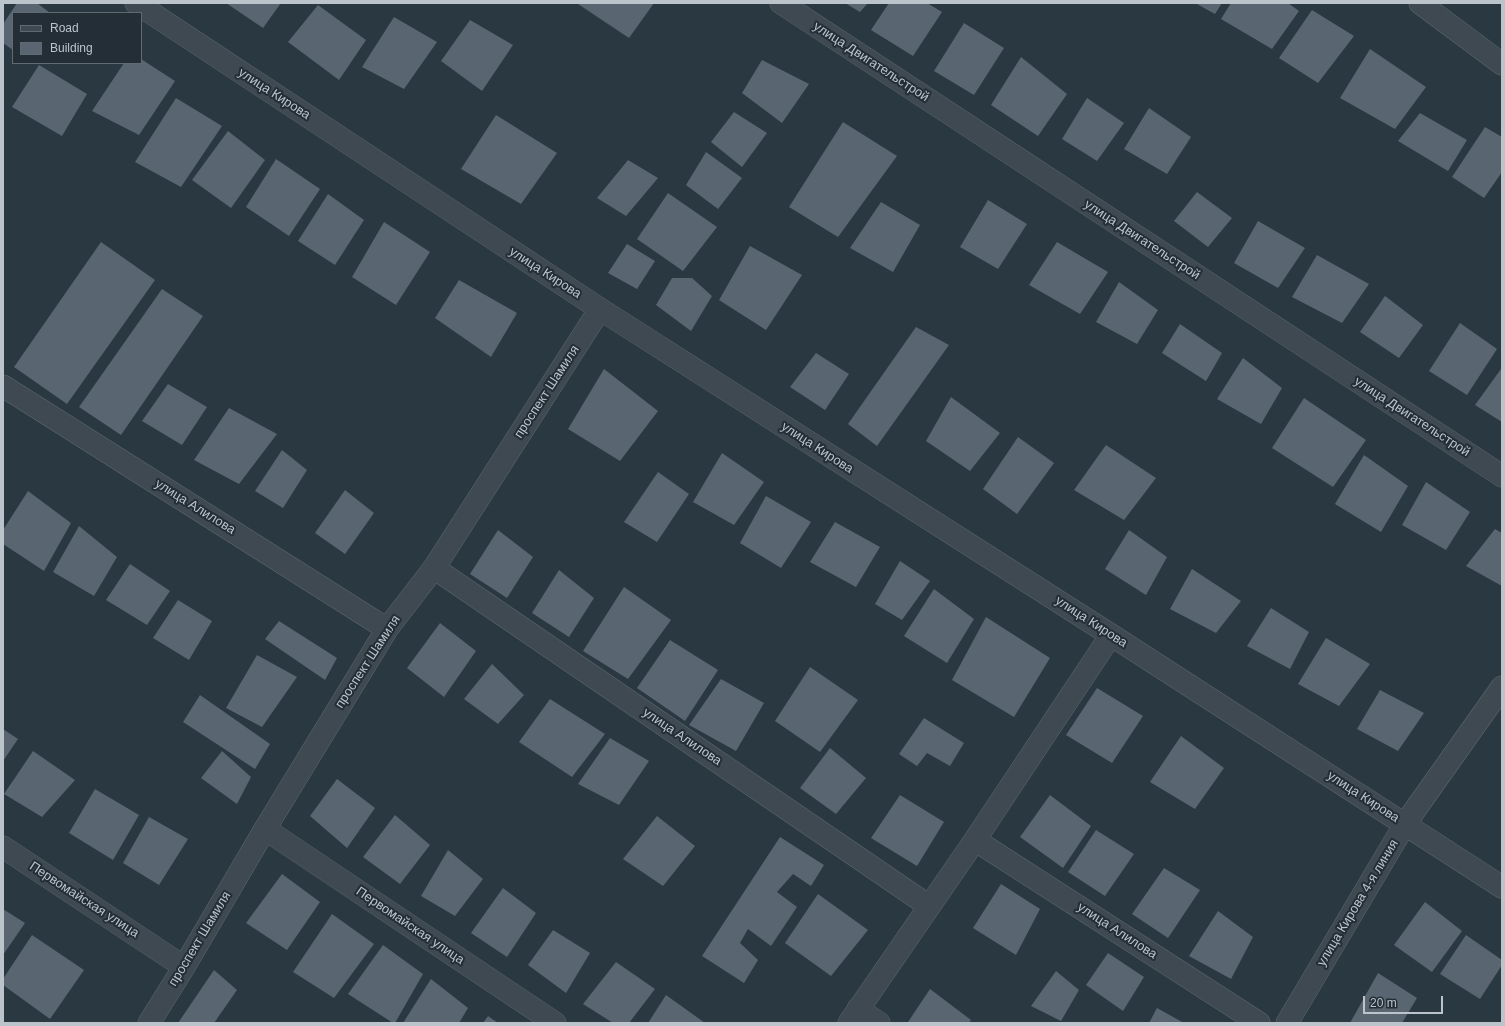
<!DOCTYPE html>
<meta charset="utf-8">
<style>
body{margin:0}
#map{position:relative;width:1505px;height:1026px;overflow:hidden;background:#2a3842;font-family:Helvetica,sans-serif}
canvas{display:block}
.frame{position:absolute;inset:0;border:4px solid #bcc4cb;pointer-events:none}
.legend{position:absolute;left:12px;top:12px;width:130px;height:52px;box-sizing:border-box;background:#232e37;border:1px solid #606a72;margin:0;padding:5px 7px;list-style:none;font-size:12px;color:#bcc4cb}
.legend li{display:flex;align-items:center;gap:8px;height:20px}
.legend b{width:20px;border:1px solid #606a72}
.scale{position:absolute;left:1363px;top:996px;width:80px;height:18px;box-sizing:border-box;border:2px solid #bcc4cb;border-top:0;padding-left:5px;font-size:12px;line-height:14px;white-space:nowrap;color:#bcc4cb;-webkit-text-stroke:3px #232e37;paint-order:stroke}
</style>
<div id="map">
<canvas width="1505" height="1026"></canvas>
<div class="frame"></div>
<ul class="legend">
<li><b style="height:5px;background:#3e4952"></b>Road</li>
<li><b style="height:11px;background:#596671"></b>Building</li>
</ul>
<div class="scale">20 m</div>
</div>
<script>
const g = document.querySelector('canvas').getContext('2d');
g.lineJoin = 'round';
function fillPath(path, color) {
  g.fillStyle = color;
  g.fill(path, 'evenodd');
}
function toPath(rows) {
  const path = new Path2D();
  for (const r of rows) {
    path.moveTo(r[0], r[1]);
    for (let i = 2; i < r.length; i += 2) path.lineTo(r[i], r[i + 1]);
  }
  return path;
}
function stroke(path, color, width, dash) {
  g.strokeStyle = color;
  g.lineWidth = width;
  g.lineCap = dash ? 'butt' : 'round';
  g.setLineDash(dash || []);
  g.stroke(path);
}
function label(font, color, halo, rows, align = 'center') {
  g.font = font + ' Helvetica,sans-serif';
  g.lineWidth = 4;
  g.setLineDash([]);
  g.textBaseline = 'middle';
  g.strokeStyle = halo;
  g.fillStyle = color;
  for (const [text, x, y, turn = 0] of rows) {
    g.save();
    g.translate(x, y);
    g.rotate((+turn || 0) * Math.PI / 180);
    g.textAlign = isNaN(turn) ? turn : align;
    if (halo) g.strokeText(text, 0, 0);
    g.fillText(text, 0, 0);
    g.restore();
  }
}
fillPath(toPath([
 [17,3,37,3,50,13,13,13,13,50,3,43,3,24],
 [226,3,281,3,263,28],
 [579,3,654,3,629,38,578,4],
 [845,3,868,3,860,12],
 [889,3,927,3,942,12,913,56,871,30],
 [1195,3,1222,3,1215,14],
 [1231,3,1288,3,1299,11,1272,49,1221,19],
 [318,5,366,40,339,80,288,42],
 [1312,10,1354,36,1318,83,1279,58],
 [394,17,437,42,404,89,362,67],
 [470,20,513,45,482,91,441,61],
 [964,23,1004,48,974,95,934,71],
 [1370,49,1426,87,1395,129,1340,98],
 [1021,57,1067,94,1038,136,991,105],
 [141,59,175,81,139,135,92,111,124,63,141,63],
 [762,60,809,84,782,123,742,93],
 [39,65,87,94,62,136,12,107],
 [176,98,222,126,181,187,135,162],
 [1087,98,1124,123,1097,161,1062,139],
 [1149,108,1191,137,1167,174,1124,149],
 [734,112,767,133,742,167,711,142],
 [1420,113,1467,140,1448,171,1398,141],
 [496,115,557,153,521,204,461,169],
 [843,122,897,156,838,237,789,207],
 [1485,127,1502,137,1502,172,1484,198,1452,177],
 [228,131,265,160,231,208,192,180],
 [706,152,742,178,718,209,686,185],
 [276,159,320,189,289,236,246,207],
 [628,160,658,178,626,216,597,198],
 [1197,192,1232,218,1208,247,1174,221],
 [668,193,717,227,683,271,637,239],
 [328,194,364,220,335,265,298,241],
 [988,200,1027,224,998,269,960,247],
 [881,202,920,225,893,272,850,248],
 [1258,221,1305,248,1278,288,1234,263],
 [384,222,430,252,396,305,352,277],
 [101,242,155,280,67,404,14,367],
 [1057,242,1108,272,1080,314,1029,285],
 [627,244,655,261,637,289,608,273],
 [750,246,802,275,766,330,719,300],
 [1317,255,1369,284,1342,323,1292,297],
 [672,278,692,278,712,296,691,331,656,305],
 [459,280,517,313,491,357,435,318],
 [1119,282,1158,310,1137,344,1096,322],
 [162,289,203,316,121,435,79,407],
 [1385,296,1423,325,1399,358,1360,332],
 [1460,323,1497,349,1467,395,1429,371],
 [1180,324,1222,353,1206,381,1162,353],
 [916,327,949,345,877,446,848,424],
 [816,353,849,374,825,410,790,387],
 [1243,358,1282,388,1261,424,1217,399],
 [604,369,658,411,620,461,568,429],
 [1501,369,1502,370,1502,422,1475,405],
 [168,384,207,407,182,445,142,421],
 [951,397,1000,433,970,471,926,441],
 [1304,398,1366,440,1333,487,1272,448],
 [229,408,277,434,239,484,194,460],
 [1018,437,1054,463,1017,514,983,489],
 [1106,445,1156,478,1124,520,1074,490],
 [282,450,307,470,283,508,255,491],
 [722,453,764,482,734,525,693,502],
 [1364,455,1408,486,1381,532,1335,504],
 [658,472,689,494,657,542,624,522],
 [1426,482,1470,512,1446,550,1402,525],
 [345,490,374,513,345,554,315,533],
 [28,491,71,523,44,571,3,544,3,530],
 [766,496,811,522,781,568,740,543],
 [835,522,880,547,856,587,810,562],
 [79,526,117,557,94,596,53,572],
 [1495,529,1502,533,1502,586,1466,566],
 [498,530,533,557,507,598,470,574],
 [1129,530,1167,557,1146,595,1105,569],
 [900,561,930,581,902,620,875,604],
 [130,564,170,591,147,625,106,600],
 [1192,569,1241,601,1216,633,1170,609],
 [559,570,594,598,569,637,532,613],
 [624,587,671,620,628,679,583,651],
 [934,589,974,619,947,663,904,636],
 [178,600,212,621,189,660,153,638],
 [1271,608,1309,632,1290,669,1247,646],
 [986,617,1050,658,1014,717,952,680],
 [279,621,337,658,325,680,265,639],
 [440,623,476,651,444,697,407,668],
 [1326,638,1370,664,1339,706,1298,684],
 [670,640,718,670,685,721,637,688],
 [257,655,297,677,262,727,226,708],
 [492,664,524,695,498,724,464,699],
 [810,667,858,700,820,752,775,721],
 [721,679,764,703,736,751,689,725],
 [1097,688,1143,716,1112,763,1066,735],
 [1380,690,1424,713,1398,751,1357,729],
 [200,695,270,744,255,769,183,722],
 [550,699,605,734,572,777,519,742],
 [924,718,964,743,950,766,927,753,917,766,899,754],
 [3,729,18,739,3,761],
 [1181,736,1224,768,1195,809,1150,782],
 [610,738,649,761,619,805,578,784],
 [830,748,866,778,836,814,800,788],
 [33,751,75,780,42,817,4,794],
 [222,751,251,777,237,804,201,778],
 [337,779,375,808,347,848,310,816],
 [95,789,139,815,113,860,69,833],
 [900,795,944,822,917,866,871,838],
 [1050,795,1091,826,1063,868,1020,837],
 [395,815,430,845,400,884,363,857],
 [657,816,695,846,663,886,623,859],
 [149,817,188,839,159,885,123,863],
 [1096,830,1134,854,1105,896,1068,872],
 [780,837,824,865,811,886,793,874,777,892,797,907,771,946,748,929,740,943,758,960,744,983,702,956],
 [448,850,483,879,455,916,421,896],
 [1164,868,1200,890,1168,938,1132,914],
 [282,874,320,902,287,950,246,923],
 [1001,884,1040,909,1016,955,973,928],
 [503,888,536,913,507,957,471,933],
 [818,894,868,930,831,976,785,943],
 [1425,902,1462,931,1432,972,1394,945],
 [3,909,25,923,3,955],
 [1218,911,1253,937,1231,979,1189,956],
 [332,914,374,944,334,998,293,972],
 [553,930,590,953,566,993,528,965],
 [32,935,84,970,50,1019,3,985,3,979],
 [1466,935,1502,960,1502,965,1480,999,1440,974],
 [383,945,423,974,395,1023,393,1023,348,994],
 [1108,953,1144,977,1123,1011,1086,985],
 [616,962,655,989,629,1023,613,1023,583,1004],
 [214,970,237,990,214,1023,178,1023],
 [1056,971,1079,990,1061,1021,1031,1006],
 [1378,973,1417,998,1402,1023,1350,1023],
 [431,979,468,1008,459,1023,403,1023],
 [930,989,971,1020,969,1023,910,1023,908,1022],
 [666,995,705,1023,648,1023],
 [1157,1008,1184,1023,1149,1023],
 [488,1016,498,1023,483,1023]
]), '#596671');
const minor = toPath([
 [136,3,600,309,1111,635,1502,887],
 [781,3,1502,476],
 [1420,3,1502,64],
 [3,386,387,629],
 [434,568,929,906],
 [265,829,555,1023],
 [975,840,1259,1023],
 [3,847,184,967],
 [858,1009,879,1023],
 [149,1023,184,967,265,829,387,629,434,568,600,309],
 [849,1023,975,840,1111,635],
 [1287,1023,1405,824,1502,687]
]);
stroke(minor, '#5d676f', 23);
stroke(minor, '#3e4952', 22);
label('13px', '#bcc4cb', '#232e37', [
 ["улица Двигательстрой",871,62,33],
 ["улица Кирова",274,94,33],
 ["улица Двигательстрой",1142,240,33],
 ["улица Кирова",545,273,33],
 ["проспект Шамиля",547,392,-57],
 ["улица Двигательстрой",1412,417,33],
 ["улица Кирова",817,448,33],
 ["улица Алилова",195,507,32],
 ["улица Кирова",1091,622,33],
 ["проспект Шамиля",368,662,-57],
 ["улица Алилова",682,737,34],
 ["улица Кирова",1363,797,33],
 ["Первомайская улица",84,900,33],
 ["улица Кирова 4-я линия",1358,903,-59],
 ["Первомайская улица",410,926,34],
 ["улица Алилова",1117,931,33],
 ["проспект Шамиля",200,939,-59]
]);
</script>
